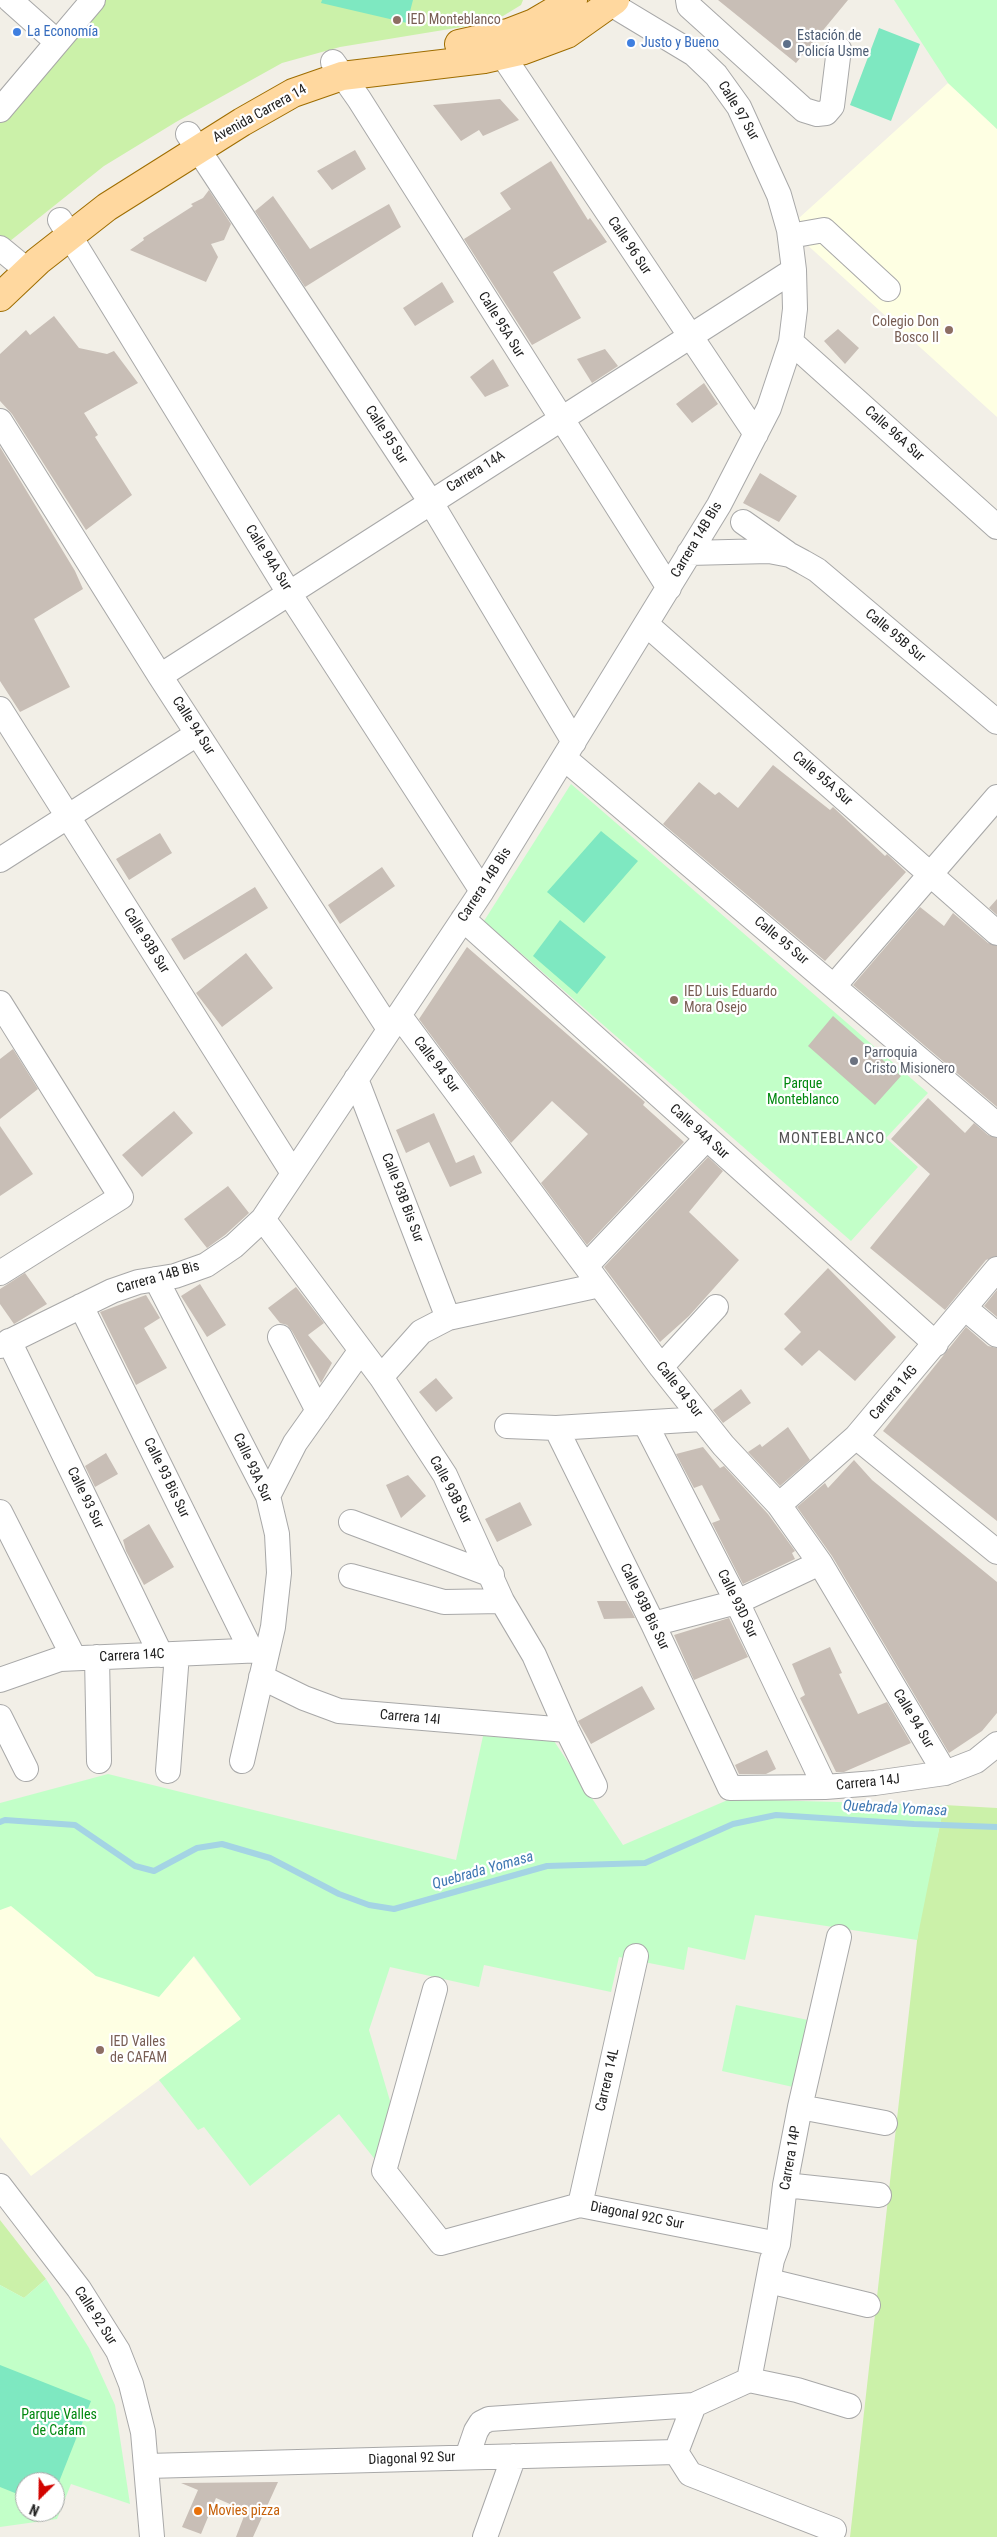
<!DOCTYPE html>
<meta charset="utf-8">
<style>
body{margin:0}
#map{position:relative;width:997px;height:2537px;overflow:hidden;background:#f2efe7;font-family:"Roboto Condensed",sans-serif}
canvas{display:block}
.north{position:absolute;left:15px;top:2472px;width:50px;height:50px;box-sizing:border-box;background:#fff;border:1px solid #a6a6a6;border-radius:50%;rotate:203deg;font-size:14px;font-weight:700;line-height:20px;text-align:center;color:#212121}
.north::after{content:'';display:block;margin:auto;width:18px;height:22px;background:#d20400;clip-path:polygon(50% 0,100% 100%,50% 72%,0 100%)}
</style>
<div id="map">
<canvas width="997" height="2537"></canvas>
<div class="north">N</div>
</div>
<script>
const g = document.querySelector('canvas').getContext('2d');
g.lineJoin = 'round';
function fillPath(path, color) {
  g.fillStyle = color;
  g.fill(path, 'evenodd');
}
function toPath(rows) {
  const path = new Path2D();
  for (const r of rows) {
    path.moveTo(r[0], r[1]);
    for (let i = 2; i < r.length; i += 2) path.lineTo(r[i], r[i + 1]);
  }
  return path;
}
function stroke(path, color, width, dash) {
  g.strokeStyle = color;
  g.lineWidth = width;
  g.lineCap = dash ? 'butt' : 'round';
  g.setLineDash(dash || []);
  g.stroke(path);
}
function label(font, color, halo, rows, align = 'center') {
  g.font = font + ' "Roboto Condensed",sans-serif';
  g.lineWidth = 4.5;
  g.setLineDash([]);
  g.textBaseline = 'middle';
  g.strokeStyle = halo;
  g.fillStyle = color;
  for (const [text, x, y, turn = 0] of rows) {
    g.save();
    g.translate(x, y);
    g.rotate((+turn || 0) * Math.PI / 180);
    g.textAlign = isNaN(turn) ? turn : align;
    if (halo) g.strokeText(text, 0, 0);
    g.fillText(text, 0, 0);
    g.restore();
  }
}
fillPath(toPath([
 [948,83,997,129,997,417,804,242,799,218],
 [11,1905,96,1976,193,1956,241,2019,31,2176,0,2137,0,1910]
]), '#feffe3');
fillPath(toPath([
 [101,0,523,0,521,5,503,16,474,25,340,47,282,63,176,122,104,166,0,249,0,116],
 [944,1805,997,1808,997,2537,850,2537,919,1923],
 [0,2220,46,2279,24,2298,0,2285]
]), '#cbf1a9');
fillPath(toPath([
 [894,0,997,0,997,129,948,83],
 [571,784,928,1093,886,1138,918,1167,851,1241,484,921],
 [483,1736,554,1741,623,1845,730,1799,944,1805,917,1940,755,1915,745,1960,688,1947,684,1970,619,1957,611,1992,484,1965,479,1987,390,1967,369,2030,393,2111,377,2162,339,2114,250,2186,204,2127,198,2130,159,2080,241,2019,194,1956,159,1997,96,1976,11,1906,0,1910,0,1803,108,1774,456,1860],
 [736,2005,808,2020,793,2087,722,2071],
 [46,2279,89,2348,115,2405,130,2504,71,2484,57,2519,0,2527,0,2285,24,2298],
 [25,2482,55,2482,55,2512,25,2512]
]), '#c2ffc8');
fillPath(toPath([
 [322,0,413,0,407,23,321,3],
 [879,28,920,44,891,121,850,105],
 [601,831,638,861,584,923,547,892],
 [560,920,606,957,577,994,533,956],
 [0,2365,91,2401,55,2492,55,2482,25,2482,25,2497,0,2487]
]), '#7ee8c1');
stroke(toPath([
 [0,1822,5,1820,75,1825,135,1866,154,1871,197,1848,222,1844,270,1858,339,1894,369,1905,394,1909,547,1866,645,1863,733,1824,776,1815,914,1824,997,1827]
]), '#a4d4e4', 6);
fillPath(toPath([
 [718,0,848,0,796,63],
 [500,99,519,120,483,136,479,130,461,141,433,105],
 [355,150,366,169,332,190,317,171],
 [551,161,588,220,590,218,607,242,553,272,581,318,532,345,464,239,511,209,500,193],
 [209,190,231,224,224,240,211,244,218,257,206,282,130,250,144,240,143,238,193,206,191,204,203,198],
 [273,196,310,249,389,204,401,227,305,287,255,211],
 [442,282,454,302,415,326,403,308],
 [54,316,79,348,107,354,114,351,138,383,84,413,98,435,95,437,132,495,86,530,12,414,0,401,0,354,26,330,30,335],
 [838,329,859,348,845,364,824,341],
 [605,349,618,366,592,383,577,359],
 [493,359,509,386,485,397,470,377],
 [704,383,718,404,692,423,676,404],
 [0,447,75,571,83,589,34,619,70,687,20,712,0,681],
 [760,473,797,496,779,522,743,503],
 [773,765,830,810,833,807,885,856,887,854,906,872,825,961,663,824,699,782,715,795,719,792,738,808],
 [160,833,172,853,129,880,116,859],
 [382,867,395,886,340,924,328,905],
 [255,887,268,908,184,960,171,939],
 [997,899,997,915,989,908],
 [920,907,944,926,953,913,988,943,997,946,997,1107,853,985],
 [467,947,645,1102,643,1105,684,1142,587,1245,541,1183,588,1134,552,1101,511,1143,419,1019],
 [246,953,273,988,222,1027,196,993],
 [833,1016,901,1076,875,1105,808,1046],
 [13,1049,38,1089,0,1119,0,1059],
 [928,1098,965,1133,974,1123,988,1135,997,1138,997,1256,986,1260,945,1310,870,1248,930,1174,891,1139],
 [174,1111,193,1133,142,1177,122,1155],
 [434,1113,456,1163,474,1155,482,1173,450,1187,429,1142,406,1153,396,1130],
 [0,1126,33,1174,0,1196],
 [708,1157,723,1171,689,1212,739,1260,689,1316,660,1342,604,1267],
 [228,1186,249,1213,225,1235,207,1248,184,1219],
 [828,1268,896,1337,855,1381,819,1350,802,1366,784,1349,801,1332,784,1314],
 [25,1273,47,1304,14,1324,0,1304,0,1289],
 [200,1284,226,1325,207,1337,181,1296],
 [296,1287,324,1323,308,1335,332,1363,321,1383,292,1331,287,1325,280,1323,268,1308],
 [997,1290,997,1317,984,1306],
 [146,1295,160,1318,144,1328,167,1368,136,1385,100,1312],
 [966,1327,988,1346,997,1348,997,1521,883,1431],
 [436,1378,453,1398,436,1412,419,1392],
 [741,1389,751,1403,723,1423,713,1410],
 [788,1427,810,1460,780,1486,748,1452,760,1444,762,1447],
 [703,1447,720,1468,724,1466,768,1514,795,1551,792,1553,795,1559,743,1584,712,1523,720,1520,702,1485,694,1488,676,1454],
 [106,1453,118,1474,95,1487,85,1466],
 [854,1460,872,1480,997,1582,997,1713,982,1731,949,1753,832,1556,797,1507,825,1483,828,1488],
 [408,1475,426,1496,401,1518,386,1485],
 [520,1502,532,1525,497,1542,485,1519],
 [149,1524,174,1567,144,1585,126,1551,123,1540],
 [597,1601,626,1601,635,1618,604,1619],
 [729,1618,748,1657,694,1680,674,1635],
 [830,1647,842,1673,839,1674,858,1714,887,1702,911,1743,844,1772,836,1772,800,1698,805,1695,792,1664],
 [642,1686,655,1709,591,1744,578,1721],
 [767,1750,776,1769,766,1774,739,1774,735,1765],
 [278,2482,253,2537,236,2537,246,2511,216,2498,201,2534,182,2527,198,2490,181,2483]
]), '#c8beb6');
const minor = toPath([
 [10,0,56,41],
 [688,0,689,6,804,110,817,114,826,113,832,106,839,49],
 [503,56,756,434],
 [333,62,359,99,669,588],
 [0,110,93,0],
 [188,134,430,501,574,742],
 [60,220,289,593,482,891],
 [790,236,824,230,888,289],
 [0,248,28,271],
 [791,342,997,527],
 [0,421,160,676,389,1029],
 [743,522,787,553],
 [689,553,769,551,790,555,803,562,817,570,997,722],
 [646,624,997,933],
 [160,676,794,270],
 [0,709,293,1173],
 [564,758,997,1125],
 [0,860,197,734],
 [463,919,936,1344],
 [834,986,997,797],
 [0,1003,121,1197,0,1273],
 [399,1015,661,1367,723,1445,779,1505,820,1563,945,1773],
 [356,1079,448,1318],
 [263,1219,381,1377,445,1475,502,1601,534,1655,567,1730,595,1786],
 [586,1266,707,1138],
 [156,1279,268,1496,277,1534,279,1573,273,1627,242,1761],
 [81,1306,251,1650],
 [966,1309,997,1335],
 [280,1337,318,1411],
 [9,1341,161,1655],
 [0,1346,112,1291,138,1282,175,1276,206,1265,234,1246,263,1219,482,891,719,505,769,408,791,342,795,309,794,270,789,230,779,195,739,107,716,75,694,54,611,4],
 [661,1367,716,1307],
 [381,1377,421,1332,448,1318,600,1285],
 [645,1423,737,1602,825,1787],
 [507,1426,556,1428,702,1419],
 [556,1428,653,1624,730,1788,825,1787,875,1783,945,1773,976,1761,997,1744],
 [856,1437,997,1552],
 [268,1496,295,1443,361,1350],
 [779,1505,856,1437,997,1269],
 [0,1512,74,1658],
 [351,1522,492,1575],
 [351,1576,444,1602,502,1601],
 [653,1624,737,1602,820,1563],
 [97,1657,99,1761],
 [261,1677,304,1698,339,1711,567,1730],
 [0,1680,60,1659,264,1650],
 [0,1717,26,1769],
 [168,1771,177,1654],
 [435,1989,384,2171,441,2243,580,2205,778,2244],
 [800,2107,885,2123],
 [785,2185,879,2195],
 [0,2186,79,2289,118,2351,131,2384,143,2432,152,2537],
 [580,2205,636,1956],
 [769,2281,868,2305],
 [749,2380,772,2260,778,2244,785,2185,800,2107,839,1937],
 [676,2452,690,2474,834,2530],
 [676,2452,694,2405],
 [467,2457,476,2431,481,2423,489,2419,694,2405,749,2380,797,2390,849,2406],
 [147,2466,676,2452],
 [485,2537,514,2456]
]);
const major = toPath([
 [459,44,508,33,534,23,573,0],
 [0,297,38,261,107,207,242,122,293,93,342,76,484,59,524,50,567,34,615,0]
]);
stroke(minor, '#a8a8a8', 26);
stroke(major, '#9e6d00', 30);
stroke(minor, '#fff', 24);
stroke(major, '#ffd89f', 28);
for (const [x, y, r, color] of [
 [397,20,5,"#8d6e63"],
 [17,32,5,"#3f7fe0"],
 [631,43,5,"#3f7fe0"],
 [787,44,5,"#5c6f8a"],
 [949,330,5,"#8d6e63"],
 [674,1000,5,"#8d6e63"],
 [854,1061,5,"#6b7280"],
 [100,2050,5,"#8d6e63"],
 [198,2511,5,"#e8710a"]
]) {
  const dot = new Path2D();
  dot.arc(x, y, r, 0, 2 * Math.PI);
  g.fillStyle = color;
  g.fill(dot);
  stroke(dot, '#fff', 2);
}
label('14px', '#785e54', '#fff', [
 ["IED Monteblanco",407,20],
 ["Colegio Don",939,322,"right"],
 ["Bosco II",939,338,"right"],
 ["IED Luis Eduardo",684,992],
 ["Mora Osejo",684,1008],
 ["IED Valles",110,2042],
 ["de CAFAM",110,2058]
], 'left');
label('14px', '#366cbe', '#fff', [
 ["La Economía",27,32],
 ["Justo y Bueno",641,43]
], 'left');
label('14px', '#4e5e75', '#fff', [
 ["Estación de",797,36],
 ["Policía Usme",797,52]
], 'left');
label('14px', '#212121', '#fff', [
 ["Calle 97 Sur",738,111,59],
 ["Avenida Carrera 14",260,114,-29],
 ["Calle 96 Sur",629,246,56],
 ["Calle 95A Sur",501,325,58],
 ["Calle 96A Sur",894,434,42],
 ["Calle 95 Sur",386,435,57],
 ["Carrera 14A",476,472,-32],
 ["Carrera 14B Bis",697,540,-59],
 ["Calle 94A Sur",268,558,58],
 ["Calle 95B Sur",895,636,40],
 ["Calle 94 Sur",193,726,57],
 ["Calle 95A Sur",822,779,41],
 ["Carrera 14B Bis",485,885,-57],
 ["Calle 93B Sur",146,941,58],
 ["Calle 95 Sur",781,941,40],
 ["Calle 94 Sur",436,1065,53],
 ["Calle 94A Sur",699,1132,42],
 ["Calle 93B Bis Sur",402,1198,69],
 ["Carrera 14B Bis",158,1278,-16],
 ["Calle 94 Sur",679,1390,52],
 ["Carrera 14G",894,1393,-50],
 ["Calle 93A Sur",252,1468,65],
 ["Calle 93 Bis Sur",166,1478,64],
 ["Calle 93B Sur",450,1490,62],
 ["Calle 93 Sur",85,1498,64],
 ["Calle 93D Sur",737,1604,64],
 ["Calle 93B Bis Sur",644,1607,64],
 ["Carrera 14C",132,1656,-3],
 ["Carrera 14I",410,1718,5],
 ["Calle 94 Sur",913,1719,59],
 ["Carrera 14J",868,1783,-6],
 ["Carrera 14L",608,2080,-77],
 ["Carrera 14P",791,2158,-80],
 ["Diagonal 92C Sur",637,2216,11],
 ["Calle 92 Sur",95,2316,57],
 ["Diagonal 92 Sur",412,2459,-2]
]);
label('14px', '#5b616d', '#fff', [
 ["Parroquia",864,1053],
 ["Cristo Misionero",864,1069]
], 'left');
label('14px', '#01880f', '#fff', [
 ["Parque",803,1084],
 ["Monteblanco",803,1100],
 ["Parque Valles",59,2415],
 ["de Cafam",59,2431]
]);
label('14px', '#c56008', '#fff', [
 ["Movies pizza",208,2511]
], 'left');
g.letterSpacing = '1px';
label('15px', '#545454', '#fff', [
 ["MONTEBLANCO",832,1139]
]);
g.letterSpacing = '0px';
label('italic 15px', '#4078b3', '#fff', [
 ["Quebrada Yomasa",895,1809,3],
 ["Quebrada Yomasa",483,1871,-16]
]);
</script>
